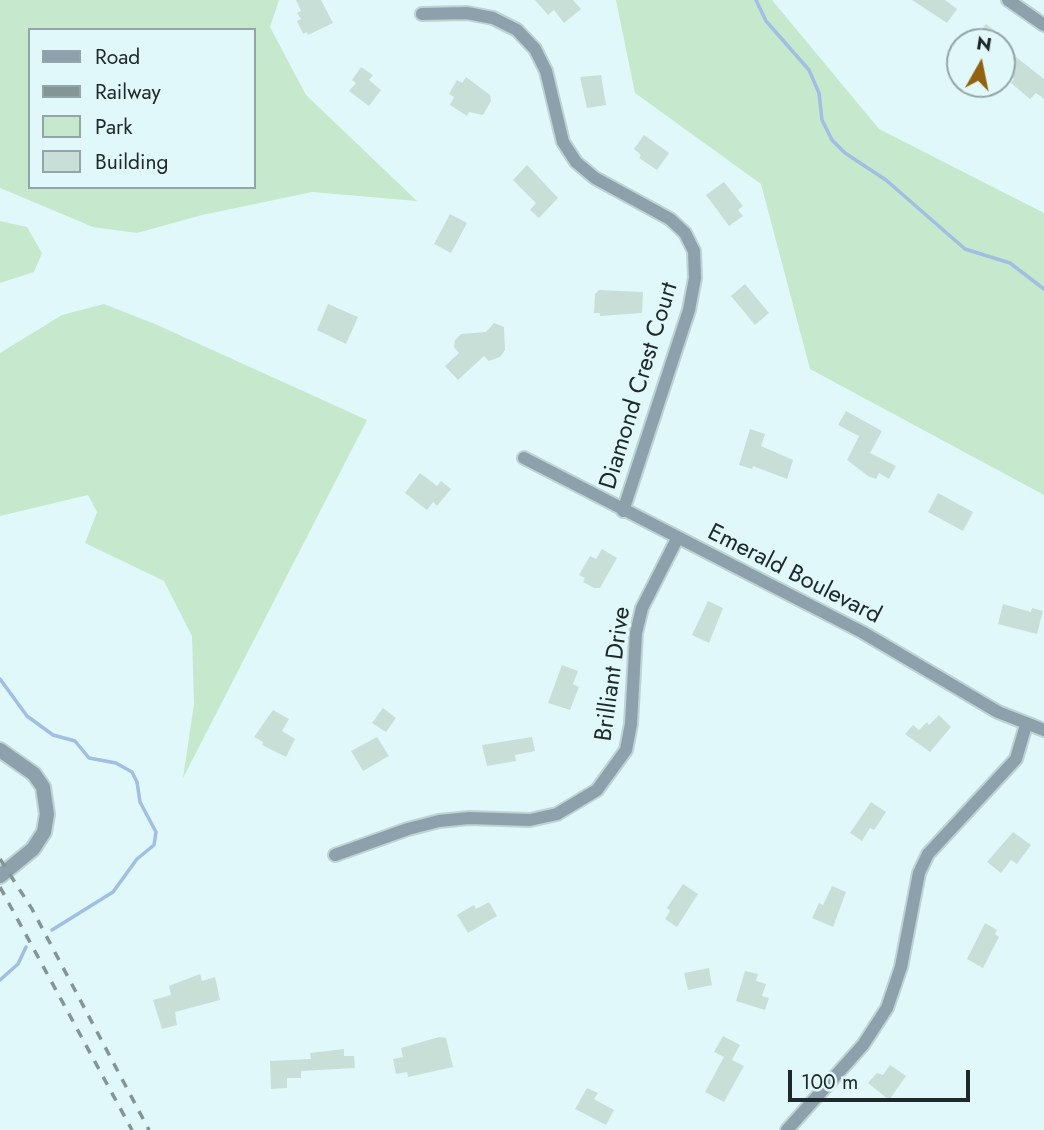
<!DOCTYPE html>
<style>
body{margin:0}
#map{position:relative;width:1044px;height:1130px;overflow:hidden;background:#e0f8fa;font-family:Jost,sans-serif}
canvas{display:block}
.legend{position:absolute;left:28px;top:28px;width:228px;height:161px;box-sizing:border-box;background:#e0f8fa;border:2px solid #93a5a6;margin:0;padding:9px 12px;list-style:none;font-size:21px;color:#202929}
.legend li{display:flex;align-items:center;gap:14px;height:35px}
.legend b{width:35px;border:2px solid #93a5a6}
.north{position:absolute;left:946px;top:28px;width:70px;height:70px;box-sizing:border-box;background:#e0f8fa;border:2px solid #93a5a6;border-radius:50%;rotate:9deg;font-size:19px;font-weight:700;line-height:28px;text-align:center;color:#202929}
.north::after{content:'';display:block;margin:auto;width:24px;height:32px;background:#936112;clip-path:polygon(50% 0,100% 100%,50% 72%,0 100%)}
.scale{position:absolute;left:788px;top:1070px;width:182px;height:32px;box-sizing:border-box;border:4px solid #202929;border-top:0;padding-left:9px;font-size:21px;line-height:24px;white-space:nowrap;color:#202929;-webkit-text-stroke:5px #e0f8fa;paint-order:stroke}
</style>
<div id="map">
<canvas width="1044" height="1130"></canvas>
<ul class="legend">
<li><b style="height:9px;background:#8ca1ab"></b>Road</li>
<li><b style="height:9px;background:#849596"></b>Railway</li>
<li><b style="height:19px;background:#c6e8cd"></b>Park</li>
<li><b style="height:19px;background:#c8dfd8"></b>Building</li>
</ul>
<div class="north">N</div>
<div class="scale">100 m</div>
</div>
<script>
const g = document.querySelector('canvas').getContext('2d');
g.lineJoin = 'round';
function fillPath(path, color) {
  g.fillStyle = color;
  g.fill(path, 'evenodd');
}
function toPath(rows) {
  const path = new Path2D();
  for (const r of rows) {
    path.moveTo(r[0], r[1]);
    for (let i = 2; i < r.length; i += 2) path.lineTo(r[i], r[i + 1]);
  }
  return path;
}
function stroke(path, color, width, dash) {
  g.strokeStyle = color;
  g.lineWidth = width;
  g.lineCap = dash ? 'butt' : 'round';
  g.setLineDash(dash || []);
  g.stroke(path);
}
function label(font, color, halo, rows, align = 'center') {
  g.font = font + ' Jost,sans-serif';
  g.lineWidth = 7;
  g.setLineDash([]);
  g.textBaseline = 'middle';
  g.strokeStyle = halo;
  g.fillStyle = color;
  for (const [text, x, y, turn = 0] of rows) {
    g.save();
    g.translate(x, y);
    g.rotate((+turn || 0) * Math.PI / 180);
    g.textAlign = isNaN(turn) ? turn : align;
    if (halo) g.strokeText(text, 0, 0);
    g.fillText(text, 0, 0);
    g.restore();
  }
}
fillPath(toPath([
 [0,0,279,0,270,27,306,95,417,201,312,192,202,215,137,233,93,227,0,188],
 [30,30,254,30,254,187,30,187],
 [616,0,772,0,879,129,1044,213,1044,495,810,369,761,184,635,93],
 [0,221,27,227,42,253,34,272,0,283],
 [104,304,155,324,367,420,183,778,194,704,192,636,164,581,85,543,97,512,88,495,0,516,0,353,62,315]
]), '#c6e8cd');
stroke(toPath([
 [756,0,766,21,809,70,819,93,822,120,832,140,845,153,886,180,965,249,1010,263,1044,289],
 [0,679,27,716,53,735,75,741,89,758,116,763,132,772,137,782,140,802,156,832,154,845,137,859,113,892,52,930],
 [0,980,18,964,26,947]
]), '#a2bee2', 3.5);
fillPath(toPath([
 [296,0,321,0,333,23,308,35,307,32,303,34,297,21,301,19,297,13,301,11],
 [535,0,573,0,581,9,564,23,554,10,548,15],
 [912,0,945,0,957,9,947,23],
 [986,24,998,33,995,36,1004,42,972,42],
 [1002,46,1044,79,1044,99,1036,93,1030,99,1011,83,1014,79,1002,70],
 [361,67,373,75,369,80,381,90,369,106,349,91,356,83,352,80],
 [601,75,606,105,587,108,580,77],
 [466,77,490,95,491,101,483,115,469,112,467,116,450,105,454,97,449,94,457,80,462,83],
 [644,135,669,153,657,170,639,158,641,155,634,149],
 [527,165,558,198,539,218,530,210,536,203,513,180],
 [724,182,743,206,738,210,743,216,729,226,706,195],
 [450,214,467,223,451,253,434,244],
 [745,284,769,313,755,325,731,296],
 [599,290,643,292,642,313,600,316,600,313,594,313,595,294],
 [328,304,358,317,346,344,317,330],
 [494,323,504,327,505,350,500,357,489,361,484,356,458,380,445,366,459,353,454,347,455,340,461,334,486,332],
 [846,411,882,431,870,453,896,466,889,479,879,473,876,479,868,476,847,460,859,436,838,425],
 [750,429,765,434,761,446,793,460,787,479,753,466,752,469,739,465],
 [420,473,437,486,441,481,451,489,437,506,433,502,427,510,405,493],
 [938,493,973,512,963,531,928,512],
 [602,549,617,558,600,588,594,588,583,582,585,578,579,575,590,556,596,559],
 [708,601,723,608,709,643,692,635],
 [1003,604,1031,612,1032,608,1043,611,1037,634,998,624],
 [562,665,578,671,573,684,579,687,570,710,548,703],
 [383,708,396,718,386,732,372,723],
 [273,710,289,719,282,731,295,739,286,757,262,745,263,742,254,737],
 [939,715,951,727,930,752,905,734,913,725,919,730,927,722,929,725],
 [377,737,389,756,363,771,351,751],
 [532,737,535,751,515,755,516,761,487,766,482,745],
 [871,802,886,812,874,830,870,828,862,841,850,833],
 [1013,832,1031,845,1017,864,1011,860,1001,873,987,862],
 [683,884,698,894,677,927,665,919,670,911,667,908],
 [832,886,846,892,833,927,812,918,819,903,823,905],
 [489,902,497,916,468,933,457,915,474,905,476,909],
 [985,923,997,930,995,934,999,937,983,968,967,959],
 [709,968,712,985,688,990,684,973],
 [745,971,758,974,756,981,766,984,762,996,769,998,765,1010,736,1001],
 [200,974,202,981,215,977,220,1000,175,1012,177,1025,162,1029,153,1000,171,995,169,986],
 [723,1036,740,1045,732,1060,744,1066,724,1102,705,1092,724,1057,714,1052],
 [439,1037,446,1038,453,1067,408,1077,407,1072,396,1074,393,1059,403,1057,401,1048],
 [344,1049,344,1056,354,1056,355,1068,301,1071,301,1078,287,1078,287,1088,271,1089,270,1061,311,1059,310,1053],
 [890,1065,906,1076,889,1100,868,1083,877,1073,883,1075],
 [587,1088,598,1093,594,1099,614,1110,606,1125,575,1109]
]), '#c8dfd8');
const minor = toPath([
 [1008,0,1044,25],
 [422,14,467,13,493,18,517,30,535,49,546,71,563,142,576,162,595,178,670,219,685,233,694,251,695,278,689,310,623,511],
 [524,458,862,632,998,712,1044,730],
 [335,855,408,829,439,821,469,818,530,820,557,814,597,790,626,750,631,724,636,633,642,608,677,539],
 [787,1130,863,1045,887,1008,901,967,919,873,928,854,1016,759,1026,725]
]);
const tertiary = toPath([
 [0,750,34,774,43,787,47,814,44,832,33,849,0,876]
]);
stroke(minor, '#bdd3d4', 16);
stroke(tertiary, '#bdd3d4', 18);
stroke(minor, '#8ca1ab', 12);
stroke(tertiary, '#8ca1ab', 14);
stroke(toPath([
 [0,859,32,909,149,1130],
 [0,887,132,1130]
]), '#849596', 3.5, [9, 9]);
label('24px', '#202929', '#e0f8fa', [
 ["Diamond Crest Court",640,386,-73],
 ["Emerald Boulevard",794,575,27],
 ["Brilliant Drive",614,674,-82]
]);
</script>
